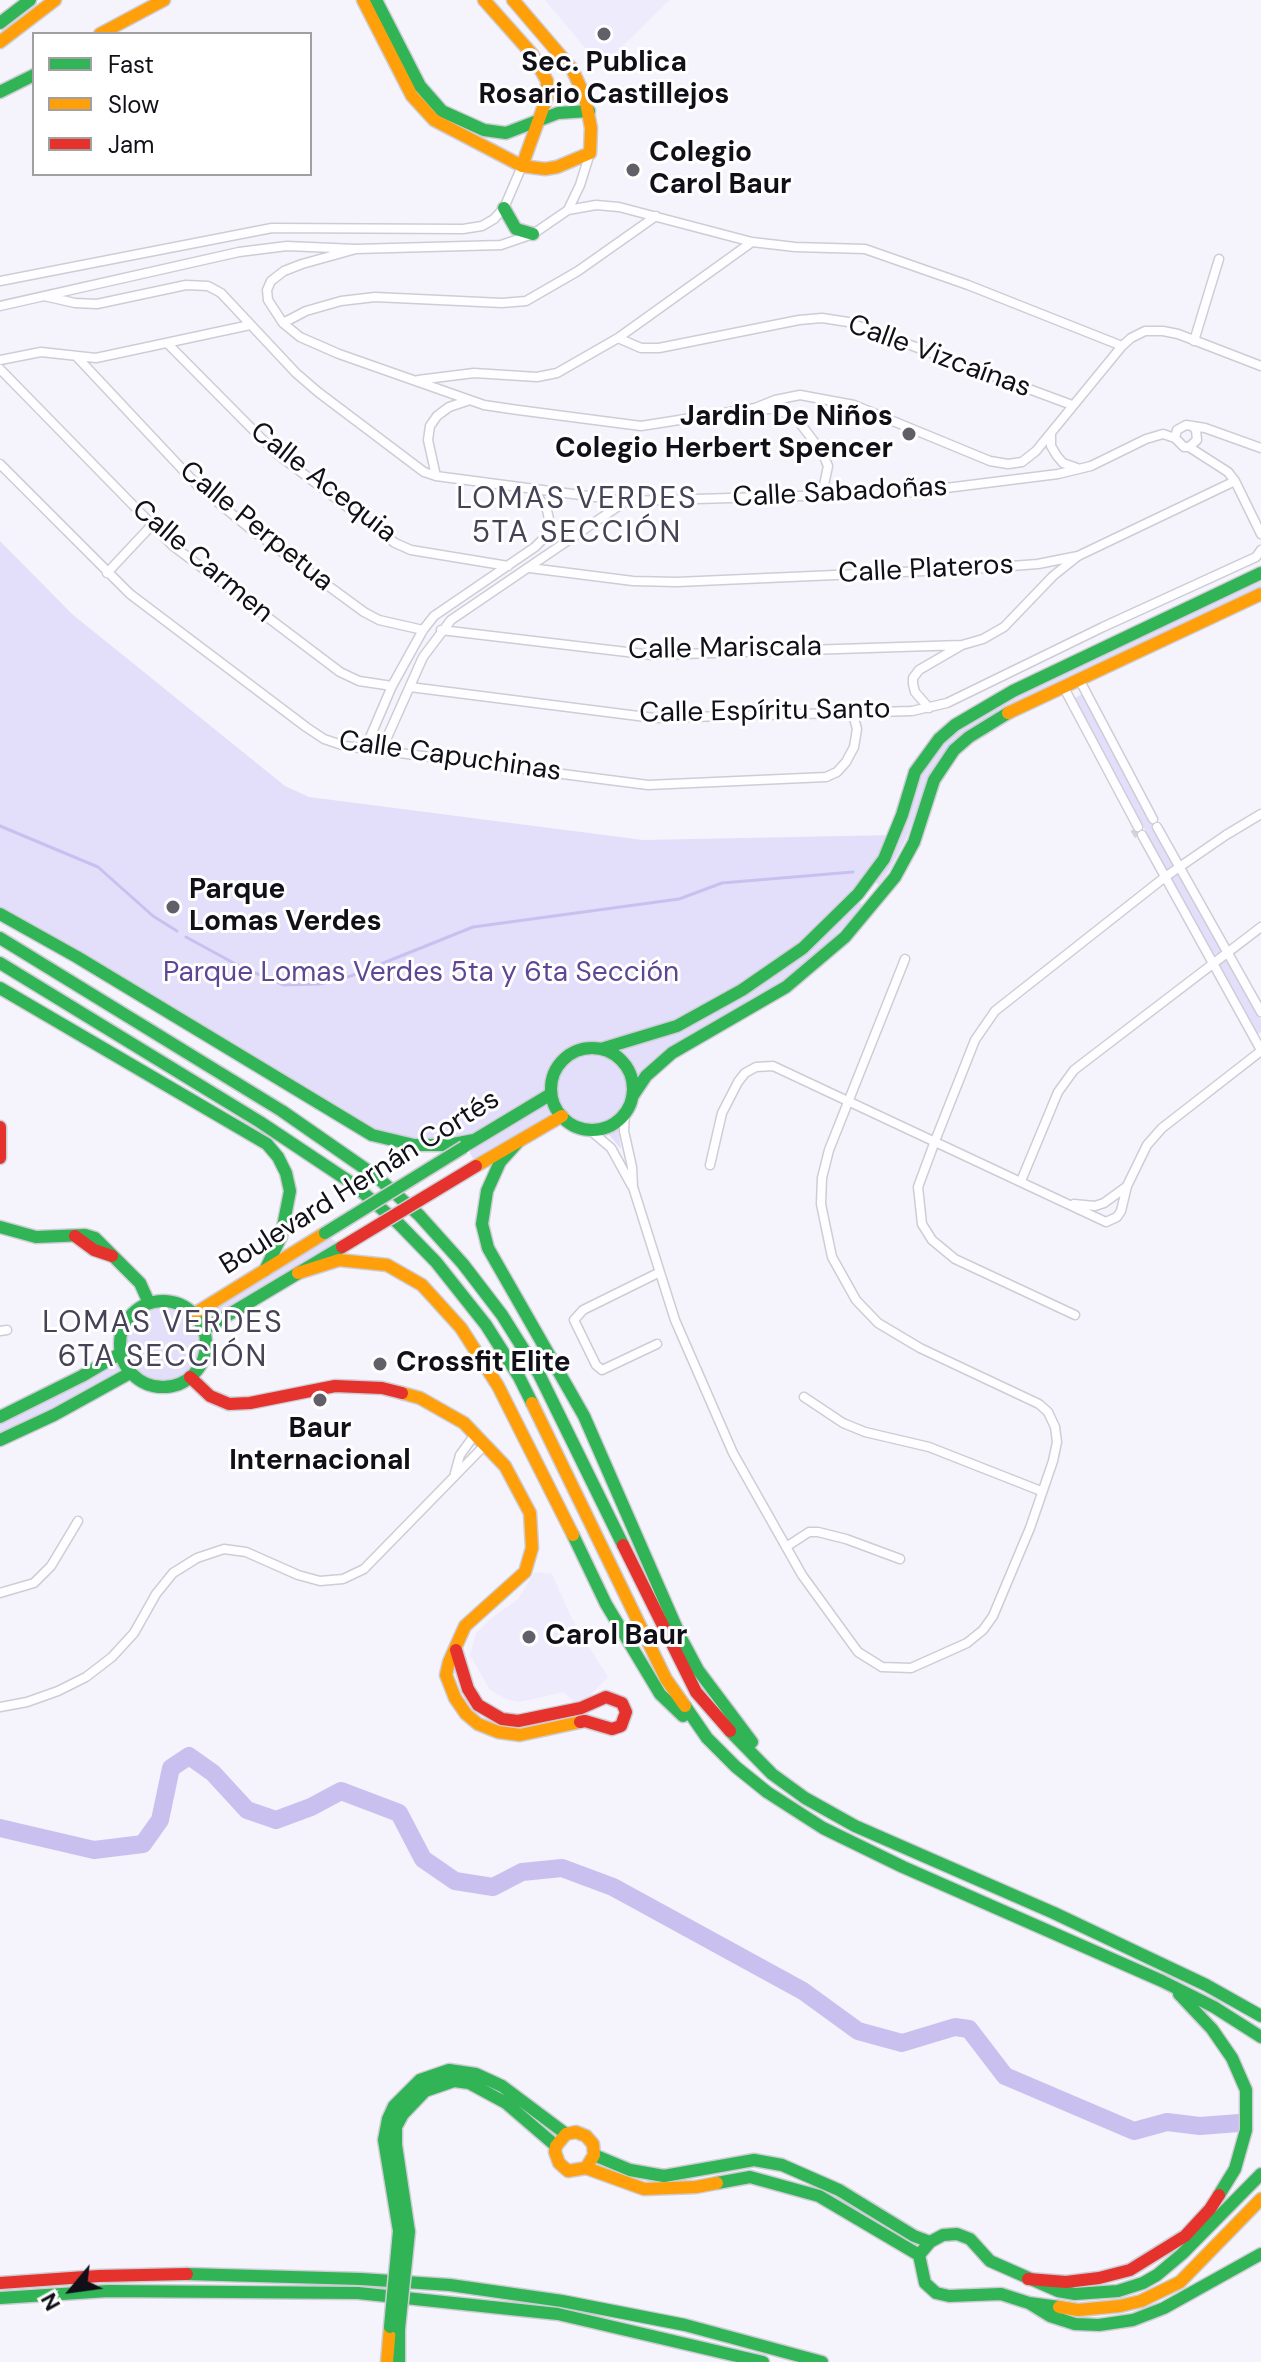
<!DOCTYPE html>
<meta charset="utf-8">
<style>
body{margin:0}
#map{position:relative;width:1261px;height:2362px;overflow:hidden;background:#f5f4fc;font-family:"DM Sans",sans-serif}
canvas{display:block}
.legend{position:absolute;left:32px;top:32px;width:280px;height:144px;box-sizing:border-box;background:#fff;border:2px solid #a09fa2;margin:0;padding:10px 14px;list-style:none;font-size:24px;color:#110f17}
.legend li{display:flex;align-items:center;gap:16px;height:40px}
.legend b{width:40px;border:2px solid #a09fa2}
.north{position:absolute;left:32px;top:2250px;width:80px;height:80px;-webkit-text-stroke:6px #fff;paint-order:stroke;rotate:241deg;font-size:22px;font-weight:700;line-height:32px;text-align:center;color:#110f17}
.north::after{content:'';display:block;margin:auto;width:28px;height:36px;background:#110f17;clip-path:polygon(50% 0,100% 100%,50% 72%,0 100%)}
</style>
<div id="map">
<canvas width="1261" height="2362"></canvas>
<ul class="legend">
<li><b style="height:10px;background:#30b455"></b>Fast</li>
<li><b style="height:10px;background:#ff9f0a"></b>Slow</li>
<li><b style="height:10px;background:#e5322d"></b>Jam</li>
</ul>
<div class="north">N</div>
</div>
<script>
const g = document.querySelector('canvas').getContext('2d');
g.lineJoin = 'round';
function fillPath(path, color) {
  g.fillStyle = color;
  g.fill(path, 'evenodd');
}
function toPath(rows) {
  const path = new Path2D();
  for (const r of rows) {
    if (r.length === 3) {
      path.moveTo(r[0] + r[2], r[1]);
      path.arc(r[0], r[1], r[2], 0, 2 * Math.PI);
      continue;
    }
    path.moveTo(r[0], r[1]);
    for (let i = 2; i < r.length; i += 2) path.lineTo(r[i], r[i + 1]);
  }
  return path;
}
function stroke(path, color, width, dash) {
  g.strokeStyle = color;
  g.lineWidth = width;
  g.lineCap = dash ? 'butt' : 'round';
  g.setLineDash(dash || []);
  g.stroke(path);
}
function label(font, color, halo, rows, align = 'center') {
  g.font = font + ' "DM Sans",sans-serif';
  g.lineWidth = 6;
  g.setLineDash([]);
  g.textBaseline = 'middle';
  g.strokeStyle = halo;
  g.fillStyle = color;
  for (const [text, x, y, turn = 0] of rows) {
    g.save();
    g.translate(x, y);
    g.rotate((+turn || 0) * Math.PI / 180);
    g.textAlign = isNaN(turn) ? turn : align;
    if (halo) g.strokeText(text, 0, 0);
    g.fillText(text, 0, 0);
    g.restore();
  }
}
fillPath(toPath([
 [545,0,670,0,601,67],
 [535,1572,552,1574,573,1621,608,1677,586,1700,575,1703,564,1692,519,1702,508,1700,490,1690,470,1655,476,1633,489,1620,518,1599]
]), '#eeebfd');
fillPath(toPath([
 [0,541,72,614,285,786,309,797,643,840,894,835,856,900,864,906,809,962,782,982,703,1028,634,1092,633,1080,628,1066,610,1050,696,1016,600,1046,579,1047,567,1053,558,1063,551,1084,553,1099,561,1114,476,1163,468,1150,473,1140,401,1143,0,914],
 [1261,574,1261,591,951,745,927,782,907,837,890,869,879,885,873,880,926,759,979,710],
 [1082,694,1261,1020,1261,1032,1257,1034,1073,699],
 [592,1050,616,1059,624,1069,629,1081,628,1100,617,1116,621,1149,600,1124,578,1122,565,1112,557,1098,557,1076,562,1066,581,1052],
 [325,1233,342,1247,204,1330,195,1314],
 [162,1344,41],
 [120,1354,129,1373,0,1440,0,1417]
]), '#e3defa');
stroke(toPath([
 [0,826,98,867,153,916,177,931],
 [186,937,241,967,284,985,320,984,351,976,473,927,679,899,722,883,853,872]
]), '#cac0f0', 3);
stroke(toPath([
 [0,1828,94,1850,143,1844,160,1820,171,1768,189,1756,213,1773,247,1810,276,1820,311,1807,341,1791,399,1813,423,1859,455,1881,493,1887,522,1872,562,1868,613,1887,803,1991,858,2031,902,2043,955,2027,969,2029,1005,2076,1134,2131,1167,2122,1200,2126,1239,2123]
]), '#cac0f0', 18);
stroke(toPath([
 [1134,829,1139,837]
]), '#d3d2da', 8, [8, 4]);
const street = toPath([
 [568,210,596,205,619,207,752,242,795,247,865,249,968,285,1122,346],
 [356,249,302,264,284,271,271,281,267,290,268,300,283,323,300,337,339,354,484,405,518,410,641,426,755,408,775,400,800,395,854,405,990,461,1008,464,1022,462,1036,451,1122,346,1131,338,1145,331,1163,331,1178,334,1261,366],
 [0,281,272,228,463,229,482,226,494,219,504,208,522,166],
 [44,296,75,303,97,304,186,285,208,286,221,293,296,373,318,392,424,472,436,476,626,501,906,493,1058,474,1091,466,1146,439,1163,434,1175,438],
 [0,306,239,252,287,246,356,249,501,245,533,234,568,210,580,185,590,153],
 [283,323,306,311,341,301,375,297,502,303,526,301,578,271,656,216],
 [618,338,641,348,659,348,799,320,822,318,848,322,1072,405],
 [1194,341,1219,259],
 [168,344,276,453,395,543,411,550,508,566],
 [77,357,198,486,248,527,364,612,379,620,423,630],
 [0,360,41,352,96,358,250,325],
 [0,369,172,545,340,672,359,681,392,686],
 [418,380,474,373,537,377,557,373,618,338,752,242],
 [760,409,776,409,796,418,822,452,828,466,824,485,809,497],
 [1192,426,1196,430,1197,440,1189,447,1184,447,1175,438,1177,430,1186,425,1205,428,1261,448],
 [1051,433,1051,446,1057,456,1063,463,1077,468],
 [1189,447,1228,472,1235,481,1261,534],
 [0,464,130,594,306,727,324,739,345,746,648,785,826,777,837,772,846,762,854,747,857,729,852,711],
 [436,476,428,440,430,426,437,416,449,407,470,400],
 [530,568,633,581,677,582,970,569,1038,564,1078,556],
 [107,573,151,526],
 [441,630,652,655,962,645],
 [1079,679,1153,819],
 [1063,686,1138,827],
 [410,687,654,718,912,711,947,703,1103,627,1256,557,1261,550],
 [929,708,915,692,913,684,913,678,919,670,962,645,983,639,1004,627,1053,576,1078,556,1235,481],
 [365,749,392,686,423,630,434,616,535,547,545,537,550,524,547,510,533,489],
 [381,751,423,657,451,620,626,501],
 [1157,827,1261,1012],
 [1142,835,1261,1050],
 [625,1113,624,1131,632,1167,633,1187,675,1320,733,1453,802,1575,858,1652,882,1667,911,1668,967,1643,983,1630,993,1616,1030,1528,1053,1461,1057,1442,1055,1427,1048,1412,1039,1404,920,1348,878,1323,856,1300,832,1257,821,1204,822,1178,829,1150,905,959],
 [590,1130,611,1148,632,1186],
 [710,1165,722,1113,738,1082,745,1073,756,1067,773,1066,1106,1222,1117,1217,1121,1211,1127,1186,1147,1145,1162,1128,1261,1051],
 [1021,1181,1058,1092,1074,1070,1261,927],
 [1074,1204,1095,1206,1104,1203,1126,1187],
 [1075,1315,955,1259,932,1240,922,1224,918,1187,935,1141,975,1040,995,1011,1165,877,1226,835,1261,814],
 [0,1331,7,1330],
 [657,1344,602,1370,596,1365,574,1320,583,1310,658,1273],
 [804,1397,843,1423,865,1432,929,1447,1041,1491],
 [455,1473,460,1455,476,1433],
 [786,1547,809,1532,818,1532,846,1539,900,1559],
 [0,1593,34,1583,51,1566,78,1521],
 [0,1707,27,1702,58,1691,86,1677,112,1657,134,1633,156,1594,173,1573,197,1558,224,1549,246,1552,298,1575,320,1581,343,1579,364,1569,486,1444]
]);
const fast = toPath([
 [376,0,420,86,442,111,484,130,506,133,558,113,589,111],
 [0,23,30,0],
 [0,92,34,75],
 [504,208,516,229,533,234],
 [0,914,77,957,372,1135,414,1145,448,1145,474,1140],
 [0,938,282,1111,377,1177,419,1215,463,1264,502,1315,539,1374,623,1545],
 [0,963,260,1122,353,1184,399,1224,436,1262,486,1325,519,1377,532,1403],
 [0,988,267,1144,278,1157,286,1173,290,1191,281,1237,265,1270],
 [592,1089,41],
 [601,1049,677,1026,742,990,803,948,858,894,884,859,902,815,915,772,939,739,955,725,1013,691,1261,573],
 [632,1097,646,1076,672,1053,786,987,845,937,895,877,914,842,934,780,954,750,969,737,1008,713],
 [518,1142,500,1162,487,1191,482,1224,488,1248,584,1416,681,1638,698,1670,752,1742],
 [468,1144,551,1094],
 [0,1227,36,1237,85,1235,95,1238,140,1283,149,1303],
 [163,1344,43],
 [203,1330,342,1247],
 [0,1417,82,1376,121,1353],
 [0,1440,54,1415,130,1373],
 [573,1535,606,1604,660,1694,683,1716],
 [685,1706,707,1738,736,1767,767,1792,823,1828,903,1867,1162,1981,1214,2007,1261,2037],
 [730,1731,772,1774,805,1798,855,1826,1054,1913,1206,1985,1261,2016],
 [1179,1994,1212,2029,1232,2058,1246,2090,1246,2130,1235,2169,1219,2195],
 [594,2155,630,2170,664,2176,754,2160,782,2165,839,2190,914,2236,930,2242],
 [717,2183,750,2177,819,2196,919,2255],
 [399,2231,384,2140,388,2119,394,2106,420,2080,449,2070,476,2074,502,2086,566,2134],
 [409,2232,396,2145,396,2127,403,2114,425,2091,454,2081,469,2083,506,2103,556,2146],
 [187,2274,361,2279,450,2285,562,2301,685,2325,822,2362],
 [0,2298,108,2291,358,2293,558,2314,763,2362],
 [1029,2303,1050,2316,1075,2324,1099,2325,1133,2320,1164,2308,1261,2254],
 [1059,2307,1029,2303,1001,2294,949,2296,936,2293,925,2283,919,2255,930,2242,943,2235,957,2234,970,2239,990,2261,1058,2291,1075,2294,1118,2291,1143,2283,1157,2275,1182,2254,1261,2174],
 [399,2329,399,2362]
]);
const slow = toPath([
 [363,0,412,96,434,120,522,166,545,169,557,167,590,153,591,128,585,97,572,69,513,0],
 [484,0,532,54,547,81,547,97,522,166],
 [100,34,164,0],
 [0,42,55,0],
 [1008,713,1261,594],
 [476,1166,562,1116],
 [298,1273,339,1260,387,1265,422,1285,461,1328,498,1386,573,1535],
 [194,1314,325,1233],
 [402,1393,420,1398,464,1423,505,1466,530,1513,532,1548,525,1572,465,1626,449,1662,446,1675,455,1698,466,1714,478,1724,498,1732,520,1735,580,1722],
 [532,1403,666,1679,685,1706],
 [586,2168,594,2155,593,2144,586,2136,576,2132,566,2134,556,2146,555,2152,559,2163,568,2171,586,2168,644,2189,696,2187,717,2183],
 [1059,2307,1078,2310,1120,2306,1141,2301,1180,2282,1261,2199],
 [387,2362,390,2327]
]);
const jam = toPath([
 [0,1127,0,1158],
 [75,1236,94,1250,112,1256],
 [190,1377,210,1396,229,1404,250,1403,335,1386,382,1388,402,1393],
 [623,1545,696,1692,730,1731],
 [456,1650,468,1689,478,1705,502,1719,518,1721,581,1708,606,1697,622,1703,626,1712,621,1726,612,1729,585,1721,580,1722],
 [1028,2279,1066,2282,1099,2278,1130,2270,1185,2236,1210,2209,1219,2195],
 [0,2283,99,2276,187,2274]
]);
stroke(street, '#cecdd5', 11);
stroke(fast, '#cecdd5', 15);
stroke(slow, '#cecdd5', 15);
stroke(jam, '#cecdd5', 15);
stroke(street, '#fefdff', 8);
stroke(fast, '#30b455', 12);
stroke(slow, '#ff9f0a', 12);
stroke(jam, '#e5322d', 12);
const fastBridge = toPath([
 [325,1233,464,1147],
 [390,2327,399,2231],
 [399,2329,409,2232]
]);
const jamBridge = toPath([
 [342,1247,476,1166]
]);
stroke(fastBridge, '#cecdd5', 15, []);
stroke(jamBridge, '#cecdd5', 15, []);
stroke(fastBridge, '#30b455', 12);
stroke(jamBridge, '#e5322d', 12);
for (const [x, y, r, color] of [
 [604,34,8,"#615f67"],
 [633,170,8,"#615f67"],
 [909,434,8,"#615f67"],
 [173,907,8,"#615f67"],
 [380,1364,8,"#615f67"],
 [320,1400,8,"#615f67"],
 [529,1637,8,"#615f67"]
]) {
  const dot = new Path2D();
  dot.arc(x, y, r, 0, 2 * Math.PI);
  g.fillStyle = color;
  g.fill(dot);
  stroke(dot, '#fff', 3);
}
label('bold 28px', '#110f17', '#fff', [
 ["Sec. Publica",604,64,"center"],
 ["Rosario Castillejos",604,96,"center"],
 ["Colegio",649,154],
 ["Carol Baur",649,186],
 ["Jardin De Niños",893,418,"right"],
 ["Colegio Herbert Spencer",893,450,"right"],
 ["Parque",189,891],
 ["Lomas Verdes",189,923],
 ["Crossfit Elite",396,1364],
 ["Baur",320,1430,"center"],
 ["Internacional",320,1462,"center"],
 ["Carol Baur",545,1637]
], 'left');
label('28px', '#110f17', '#fff', [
 ["Calle Vizcaínas",939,357,20],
 ["Calle Acequia",323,483,38],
 ["Calle Sabadoñas",840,493,-3],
 ["Calle Perpetua",256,527,39],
 ["Calle Carmen",202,562,40],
 ["Calle Plateros",926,570,-3],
 ["Calle Mariscala",725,649,-1],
 ["Calle Espíritu Santo",765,712,-1],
 ["Calle Capuchinas",450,757,8],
 ["Boulevard Hernán Cortés",360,1183,-32]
]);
label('28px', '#5e4695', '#fff', [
 ["Parque Lomas Verdes 5ta y 6ta Sección",421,974]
]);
g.letterSpacing = '2px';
label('30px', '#474257', '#fff', [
 ["LOMAS VERDES",577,500],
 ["5TA SECCIÓN",577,534],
 ["LOMAS VERDES",163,1324],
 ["6TA SECCIÓN",163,1358]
]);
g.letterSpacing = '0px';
</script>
